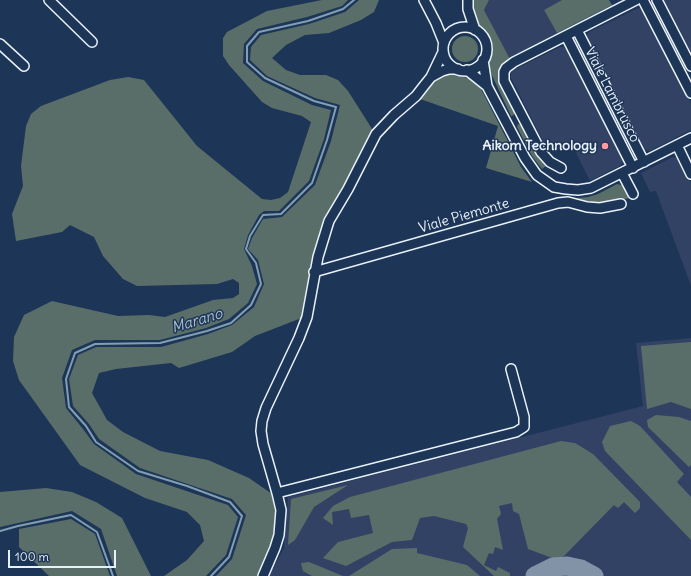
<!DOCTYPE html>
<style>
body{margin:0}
#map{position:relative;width:691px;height:576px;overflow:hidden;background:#1d3557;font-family:Delius,sans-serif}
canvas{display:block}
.scale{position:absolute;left:8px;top:550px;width:108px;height:18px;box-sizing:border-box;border:2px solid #e8f1f8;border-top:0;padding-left:5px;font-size:12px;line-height:14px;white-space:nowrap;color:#e8f1f8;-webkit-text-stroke:3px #1d3557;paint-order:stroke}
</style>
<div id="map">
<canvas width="691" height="576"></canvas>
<div class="scale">100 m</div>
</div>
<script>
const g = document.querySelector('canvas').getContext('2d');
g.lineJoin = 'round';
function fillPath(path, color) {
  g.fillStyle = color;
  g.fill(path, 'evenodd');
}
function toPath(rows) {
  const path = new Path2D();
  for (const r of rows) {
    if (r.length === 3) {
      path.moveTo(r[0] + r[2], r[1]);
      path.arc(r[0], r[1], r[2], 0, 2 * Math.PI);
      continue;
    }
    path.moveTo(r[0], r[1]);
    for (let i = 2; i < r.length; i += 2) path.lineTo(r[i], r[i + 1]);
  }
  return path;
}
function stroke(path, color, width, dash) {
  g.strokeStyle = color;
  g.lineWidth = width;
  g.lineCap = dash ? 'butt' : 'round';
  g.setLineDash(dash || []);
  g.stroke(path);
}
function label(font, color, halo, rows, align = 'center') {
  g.font = font + ' Delius,sans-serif';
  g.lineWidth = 3;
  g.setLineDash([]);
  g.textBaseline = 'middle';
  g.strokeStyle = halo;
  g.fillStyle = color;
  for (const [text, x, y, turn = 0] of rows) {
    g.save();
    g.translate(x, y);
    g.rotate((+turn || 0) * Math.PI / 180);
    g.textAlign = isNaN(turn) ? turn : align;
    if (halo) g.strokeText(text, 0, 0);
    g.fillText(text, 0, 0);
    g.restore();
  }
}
fillPath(toPath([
 [489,0,562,0,544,10,557,33,510,59,484,10],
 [663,0,691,0,691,57,663,1],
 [640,8,644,11,691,103,691,130,650,151,642,149,587,39,587,35,589,32,636,9],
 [560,47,564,47,568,50,623,157,623,162,620,166,590,181,571,143,554,151,550,151,547,149,511,78,511,74,513,70],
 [676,157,680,161,691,183,691,286,656,191,650,192,641,173,671,158],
 [691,338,691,576,269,576,284,548,288,497,643,406,636,343]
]), '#324264');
fillPath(toPath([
 [322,0,348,0,342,6,307,17,257,29,244,44,243,63,263,81,312,105,331,110,324,139,309,181,279,211,264,211,259,215,248,235,244,249,252,266,257,284,248,303,229,319,206,328,160,340,95,340,72,350,62,378,66,408,83,429,94,444,136,474,228,505,238,517,226,555,206,576,164,576,187,560,204,541,200,525,187,512,145,498,80,465,19,380,13,361,14,337,24,315,52,301,118,316,149,315,165,317,213,300,233,298,239,294,239,283,233,279,217,284,137,286,123,279,103,256,94,237,70,225,62,232,16,241,12,214,23,186,21,166,26,126,31,114,41,106,110,80,128,77,144,80,197,146,262,199,271,200,280,198,288,192,311,122,302,116,272,108,262,102,229,65,223,56,223,38,227,32,267,11],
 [359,0,379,0,374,12,361,20,329,33,305,35,286,45,272,58,286,70,300,75,326,75,338,80,348,91,374,132,319,238,314,254,304,317,255,336,232,352,179,368,171,363,116,369,99,373,92,393,107,420,123,432,160,451,208,460,249,478,275,496,277,511,276,523,270,548,257,576,216,576,232,559,246,515,232,499,140,468,99,439,89,424,73,406,69,379,78,355,96,347,161,347,208,334,232,325,254,307,264,284,258,260,248,249,252,238,263,219,282,217,315,185,331,141,340,105,315,98,267,76,250,60,251,47,261,35,309,24,345,12],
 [472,0,489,0,484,10,510,59,500,68,498,80,514,112,514,115,511,116,488,67,492,50,489,36,486,31,475,23,472,11],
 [562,0,609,0,612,5,557,33,544,10],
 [465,49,13],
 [452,73,473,80,479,85,521,167,532,182,486,168,498,126,420,99,435,78,440,74],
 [518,124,521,125,536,154,546,166,542,169,532,156,517,127],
 [617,184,621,185,625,187,630,198,599,205,568,199,588,197,598,194],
 [691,342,691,409,671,402,647,409,641,346],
 [656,415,679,417,691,421,691,465,689,467,648,427,647,420],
 [631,421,640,426,684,474,677,482,691,497,691,540,605,451,602,442,610,426],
 [561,441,575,443,593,454,640,502,640,508,635,513,624,502,618,508,614,505,564,556,555,559,528,549,519,514,513,511,512,503,499,506,501,514,497,519,503,550,495,547,493,554,489,553,484,565,496,571,498,567,510,573,510,576,494,576,463,547,468,528,466,524,434,516,420,518,412,540,392,542,346,566,323,558,338,542,373,533,369,515,351,518,349,509,332,512,333,525,323,518,333,506,350,497],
 [348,485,314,507,295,540,288,545,291,499],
 [46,488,72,492,96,502,122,518,151,576,117,576,101,529,72,511,0,527,0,492],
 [71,519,95,534,110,576,49,576,19,547,19,529],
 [417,548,417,553,467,565,480,576,349,576,392,549],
 [309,562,343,576,312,576,303,571,301,563]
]), '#5a6e69');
stroke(toPath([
 [0,531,18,526,71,515,97,532,113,576],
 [211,576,229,557,242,516,230,502,187,486,138,471,96,442,86,426,69,407,66,379,75,353,95,344,160,343,207,331,231,323,251,305,261,284,256,263,246,249,250,236,263,215,281,214,312,183,327,140,336,107,314,101,265,78,247,62,247,46,259,32,308,21,343,9,354,0]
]), '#819fb2', 2);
stroke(toPath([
 [535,576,553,567,567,566,581,569,594,576]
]), '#8293a8', 19);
const minor = toPath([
 [49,0,92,42],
 [424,0,436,23,444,43],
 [468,0,468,9,475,30],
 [643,0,691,93],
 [657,0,691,66],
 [465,49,22],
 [577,30,644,162],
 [566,36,633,168],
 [0,44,24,66],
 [483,60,487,86,525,158,537,175,554,187,566,189,578,190,591,188,691,138],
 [467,70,487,86],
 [431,77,442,71,449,69,458,69],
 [677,145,691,174],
 [561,168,550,162,541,152,504,81,504,72,506,68,514,62,636,0],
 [622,173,633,194],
 [314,272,558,203,568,202,587,207,600,208,621,204],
 [277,493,516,432,524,427,524,417,511,369],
 [263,576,275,548,279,535,281,510,277,493,263,444,261,431,262,421,266,408,299,338,307,317,318,257,329,221,348,189,376,134,394,115,416,96,423,87,431,77,443,52]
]);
stroke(minor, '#e8f1f8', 12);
stroke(minor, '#1d3557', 9);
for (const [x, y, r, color] of [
 [605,146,4,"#ff9aa2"]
]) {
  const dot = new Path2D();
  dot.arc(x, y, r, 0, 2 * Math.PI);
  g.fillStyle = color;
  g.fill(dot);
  stroke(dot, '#1d3557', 1.5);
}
label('14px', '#e8f1f8', '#1d3557', [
 ["Viale Lambrusco",612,95,63],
 ["Viale Piemonte",464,216,-16]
]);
label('bold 14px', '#e8f1f8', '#1d3557', [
 ["Aikom Technology",597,146]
], 'right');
label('italic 15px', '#acc1cf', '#1d3557', [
 ["Marano",197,321,-17]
]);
</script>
